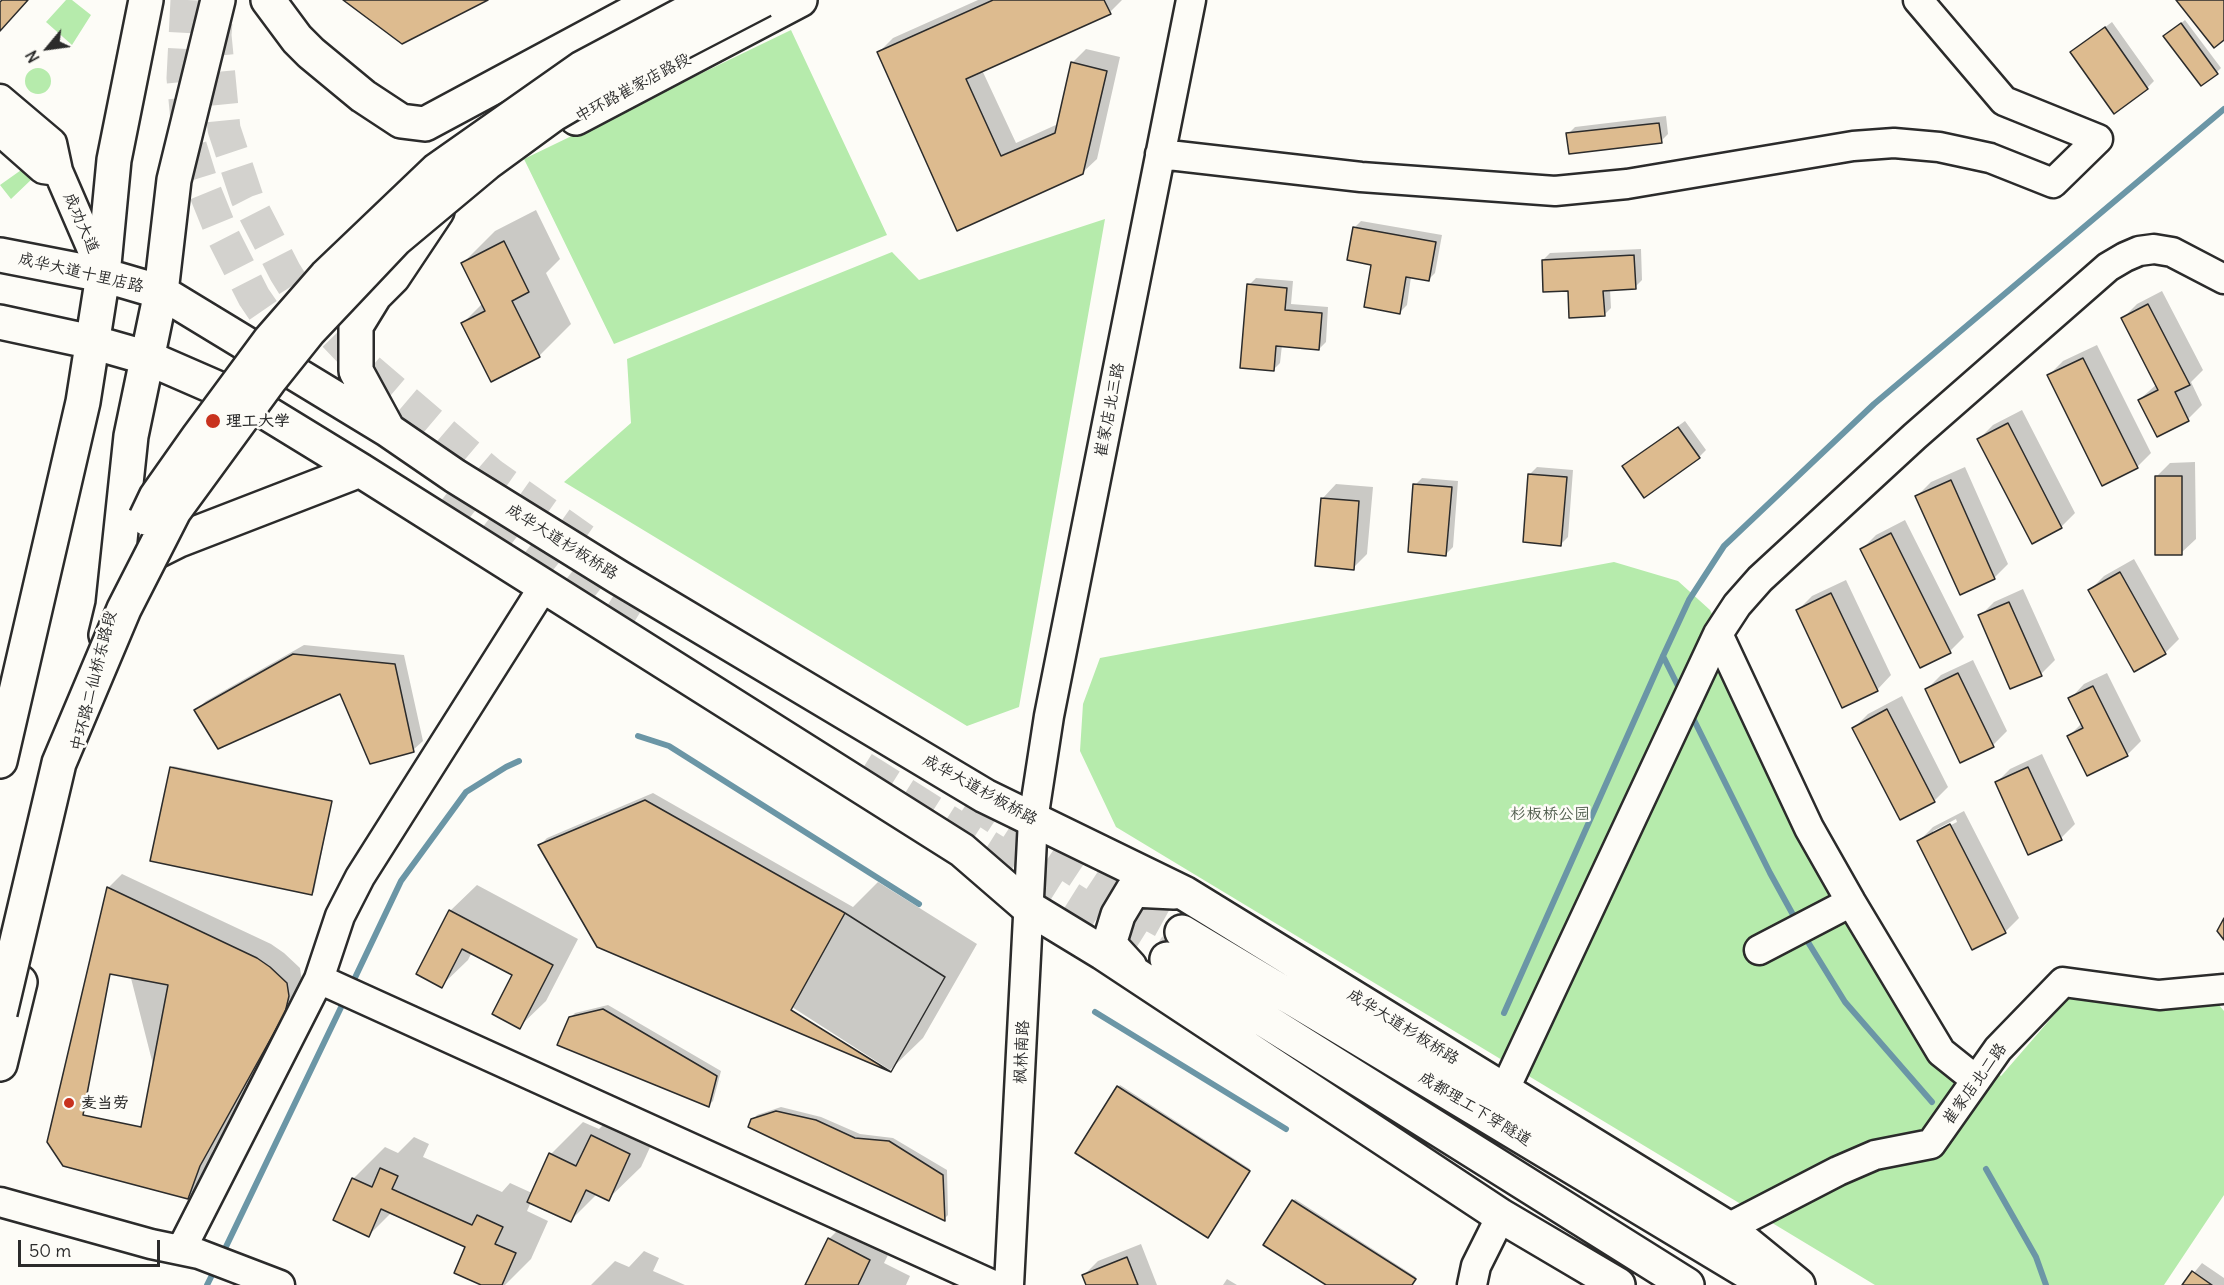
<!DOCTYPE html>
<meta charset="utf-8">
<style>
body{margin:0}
#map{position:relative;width:2224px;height:1285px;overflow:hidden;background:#fdfcf7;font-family:Delius,sans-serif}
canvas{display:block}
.north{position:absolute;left:18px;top:18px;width:60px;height:60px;-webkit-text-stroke:4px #fdfcf7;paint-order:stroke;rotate:241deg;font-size:16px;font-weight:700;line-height:24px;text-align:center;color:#2b2b2b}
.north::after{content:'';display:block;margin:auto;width:21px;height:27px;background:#2b2b2b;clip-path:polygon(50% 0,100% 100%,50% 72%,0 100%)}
.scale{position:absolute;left:18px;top:1240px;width:142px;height:27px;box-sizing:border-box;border:3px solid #2b2b2b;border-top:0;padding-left:8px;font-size:18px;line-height:21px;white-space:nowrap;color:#2b2b2b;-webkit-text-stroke:4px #fdfcf7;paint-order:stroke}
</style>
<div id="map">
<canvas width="2224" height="1285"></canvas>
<div class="north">N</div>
<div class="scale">50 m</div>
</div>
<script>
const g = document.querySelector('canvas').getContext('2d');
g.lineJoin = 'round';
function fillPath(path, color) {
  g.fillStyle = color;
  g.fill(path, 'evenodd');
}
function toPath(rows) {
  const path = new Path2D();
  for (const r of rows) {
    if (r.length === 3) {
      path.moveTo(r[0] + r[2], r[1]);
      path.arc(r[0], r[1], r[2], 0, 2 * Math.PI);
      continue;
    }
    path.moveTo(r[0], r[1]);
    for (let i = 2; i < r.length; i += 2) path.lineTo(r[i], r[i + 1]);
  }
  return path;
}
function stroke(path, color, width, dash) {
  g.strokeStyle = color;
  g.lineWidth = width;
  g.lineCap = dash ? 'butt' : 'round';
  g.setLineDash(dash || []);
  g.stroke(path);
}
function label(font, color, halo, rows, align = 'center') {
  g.font = font + ' Delius,"LXGW WenKai TC",sans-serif';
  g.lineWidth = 5;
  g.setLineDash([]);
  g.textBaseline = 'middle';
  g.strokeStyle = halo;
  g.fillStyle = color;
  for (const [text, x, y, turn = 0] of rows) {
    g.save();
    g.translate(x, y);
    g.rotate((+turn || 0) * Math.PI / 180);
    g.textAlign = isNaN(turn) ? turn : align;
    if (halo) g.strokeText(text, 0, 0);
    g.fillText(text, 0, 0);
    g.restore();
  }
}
fillPath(toPath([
 [66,0,72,0,91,15,72,45,46,22],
 [791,30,887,235,614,344,524,159],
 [38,81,13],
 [24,168,34,177,11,199,0,185],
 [1105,219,1019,707,967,726,564,482,631,423,627,359,892,252,919,280],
 [1614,562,1678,581,1710,610,1827,841,1954,1045,2001,1076,2073,993,2154,1009,2219,1005,2224,1011,2224,1195,2164,1285,1875,1285,1116,827,1080,751,1083,704,1100,658]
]), '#b6ebac');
fillPath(toPath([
 [978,0,1122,0,1110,12,982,70,1016,143,1058,124,1072,63,1086,49,1120,57,1097,159,1082,173,958,229,879,52,893,38],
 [2185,20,2221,68,2217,72,2170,32],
 [2112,22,2154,81,2147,88,2072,52],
 [1666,116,1668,134,1661,141,1568,134,1575,127],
 [536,210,560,259,546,273,571,324,539,356,463,323,483,303,463,263,495,231],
 [1361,221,1442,235,1435,273,1428,280,1411,277,1407,305,1400,312,1354,228],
 [1641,249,1642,280,1635,287,1610,289,1611,308,1604,315,1569,289,1543,260,1550,253],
 [1256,278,1293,281,1291,304,1328,307,1326,342,1319,349,1282,345,1280,363,1273,370,1249,285],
 [2162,291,2203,370,2191,382,2202,405,2188,419,2157,435,2139,400,2157,384,2123,318,2137,304],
 [2097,345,2151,453,2137,467,2049,375,2063,361],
 [2022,410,2075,513,2061,527,1979,439,1993,425],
 [1685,421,1706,450,1699,457,1624,466],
 [2195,462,2196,539,2181,553,2156,477,2170,463],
 [1537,467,1573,470,1568,537,1561,544,1530,474],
 [1965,467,2008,564,1994,578,1917,496,1931,482],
 [1422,478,1458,481,1453,547,1446,554,1415,485],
 [1336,484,1373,487,1367,554,1353,568,1322,499],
 [1905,520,1964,637,1950,651,1921,666,1862,549,1876,535],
 [2134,559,2179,639,2165,653,2090,590,2104,576],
 [1846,580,1891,675,1877,690,1798,610,1812,596],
 [2023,589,2055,660,2041,674,1980,616,1994,602],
 [304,645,404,655,423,741,413,750,341,692,196,710,206,701],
 [1973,660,2007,731,1993,745,1927,689,1941,675],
 [2107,673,2141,741,2127,755,2069,736,2082,723,2070,699,2084,684],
 [1902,696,1948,787,1934,801,1854,728,1868,714],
 [2042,754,2075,824,2061,838,1996,783,2010,769],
 [173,766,332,800,314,892,312,894,171,768],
 [653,793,853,907,878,882,977,944,923,1038,890,1070,540,845,547,838],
 [1964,811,2019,918,2005,932,1919,841,1933,827],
 [1956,819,1957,822,1933,834,1933,831],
 [122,874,271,944,284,953,300,968,302,981,298,997,213,1150,202,1184,187,1198,108,888],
 [477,885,578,939,546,1001,519,1027,514,975,472,952,468,960,441,986,450,911],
 [608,1005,721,1071,713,1101,709,1105,570,1018,575,1013],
 [1120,1085,1250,1169,1209,1234,1077,1152],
 [624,1104,662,1121,641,1167,608,1199,597,1194,571,1220,531,1202,527,1211,548,1221,531,1259,505,1285,485,1285,467,1246,392,1212,369,1235,353,1179,385,1147,398,1153,414,1137,429,1144,423,1157,502,1192,510,1183,532,1193,551,1154,583,1122,599,1129],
 [781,1107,821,1117,860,1134,893,1138,947,1170,948,1215,944,1219,753,1120,757,1115],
 [1295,1199,1416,1277,1411,1285,1329,1285,1266,1244],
 [861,1207,902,1227,884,1263,910,1276,906,1285,806,1285,829,1239],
 [1141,1244,1157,1285,1088,1285,1084,1275,1098,1261],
 [644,1251,659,1258,653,1271,685,1285,591,1285,615,1261,629,1267],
 [2202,1263,2224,1278,2224,1285,2184,1285],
 [1227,1279,1237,1285,1223,1285]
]), '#0003');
stroke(toPath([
 [1663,656,1681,692],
 [1690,712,1770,873,1797,922],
 [638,736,669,746,919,904],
 [1803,934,1845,1002,1932,1102],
 [352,984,401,881,466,792,506,767,519,761],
 [1095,1012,1286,1129],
 [1504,1013,1663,656,1689,600,1724,546,1874,404,2224,109],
 [1986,1169,2036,1257,2046,1285],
 [222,1255,345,999],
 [207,1285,215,1269]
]), '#6b96a6', 6);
const building = toPath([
 [2,0,28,0,0,31,0,2,2,0],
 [343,0,488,0,402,44,343,0],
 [993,0,1104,0,1111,14,966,79,1001,156,1055,133,1071,62,1107,71,1083,174,957,231,877,52,993,0],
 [2176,0,2224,0,2224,40,2214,48,2176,0],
 [2181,23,2218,74,2201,86,2163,36,2181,23],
 [2105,27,2148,89,2114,114,2070,52,2105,27],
 [1659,123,1662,143,1569,154,1566,133,1659,123],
 [1353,227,1436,242,1429,281,1406,277,1400,314,1364,307,1371,265,1347,260,1353,227],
 [504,241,529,292,512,301,540,357,491,382,461,323,485,311,461,263,504,241],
 [1634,255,1636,289,1603,291,1605,316,1569,318,1568,291,1543,292,1542,260,1634,255],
 [1247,284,1287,288,1285,310,1322,313,1319,350,1276,346,1274,371,1240,368,1247,284],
 [2148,304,2190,385,2175,392,2189,421,2157,437,2138,400,2158,390,2121,318,2148,304],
 [2083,358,2138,468,2102,486,2047,375,2083,358],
 [2008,423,2062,528,2032,544,1977,439,2008,423],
 [1678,427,1700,458,1644,498,1622,466,1678,427],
 [1528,474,1567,477,1561,546,1523,542,1528,474],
 [2155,476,2182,476,2182,555,2155,555,2155,476],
 [1951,480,1995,579,1960,595,1915,496,1951,480],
 [1413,484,1452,487,1446,556,1408,552,1413,484],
 [1321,498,1359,501,1354,570,1315,566,1321,498],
 [1891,533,1951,653,1920,668,1860,549,1891,533],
 [2120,572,2166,654,2134,672,2088,590,2120,572],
 [1831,593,1878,691,1842,708,1796,610,1831,593],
 [2009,602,2042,676,2010,689,1978,615,2009,602],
 [293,654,395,664,414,752,370,764,340,694,218,749,194,710,293,654],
 [1958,673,1994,747,1960,763,1925,689,1958,673],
 [2093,686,2128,756,2087,776,2067,736,2083,728,2068,698,2093,686],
 [1887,709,1935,802,1900,820,1852,728,1887,709],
 [170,767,332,801,312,895,150,861,170,767],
 [2028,767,2062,840,2028,855,1995,782,2028,767],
 [645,800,845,913,945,977,891,1072,597,947,538,845,645,800],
 [1950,824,2006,933,1972,950,1917,841,1950,824],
 [107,887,257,958,270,967,287,983,289,996,285,1013,200,1166,188,1199,63,1166,47,1142,107,887],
 [449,910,553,965,520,1029,492,1014,512,975,462,949,442,988,416,974,449,910],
 [845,913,945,977,891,1072,791,1010,845,913],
 [2224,918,2224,940,2217,931,2224,918],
 [110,974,168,985,141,1127,83,1115,110,974],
 [603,1009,717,1076,709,1107,557,1045,569,1017,603,1009],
 [1117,1086,1250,1171,1208,1238,1075,1153,1117,1086],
 [776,1111,816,1120,855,1138,889,1141,943,1175,945,1221,748,1127,751,1119,776,1111],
 [591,1135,630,1154,609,1201,586,1190,571,1222,527,1202,549,1153,576,1166,591,1135],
 [380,1168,398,1176,392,1189,472,1225,477,1215,503,1227,495,1244,516,1253,502,1285,481,1285,454,1273,465,1247,381,1209,369,1237,333,1220,352,1178,372,1187,380,1168],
 [1292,1200,1416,1279,1412,1285,1326,1285,1263,1245,1292,1200],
 [828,1238,870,1260,858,1285,805,1285,828,1238],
 [1127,1257,1138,1285,1086,1285,1082,1275,1127,1257],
 [2192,1271,2212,1285,2182,1285,2192,1271]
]);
fillPath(building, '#ddbb8f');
stroke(building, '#2b2b2b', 1.5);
stroke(toPath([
 [187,0,183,78,189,142,202,184,223,236,254,297,278,332,295,352],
 [216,23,215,35,224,129,247,198,285,272,300,296,319,319,364,366,492,475,584,540],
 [451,488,605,607,633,624],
 [863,768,1167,959],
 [969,800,1106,890,1182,932]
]), '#d3d2ce', 33, [33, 16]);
const minor = toPath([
 [0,99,52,143,58,171,103,275],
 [0,131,43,169,58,171],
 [1160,154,1361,177,1555,191,1627,184,1853,146,1894,143,1939,147,1990,158,2053,183,2098,139,2004,101,1918,0],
 [544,586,360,877,340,916,319,979,993,1285],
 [1718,634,1809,828,1851,902,1941,1052,1976,1080],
 [1759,950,1851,902],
 [1503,1089,1511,1076,1718,634,1737,605,1760,579,1915,436,2108,267,2125,257,2139,251,2154,249,2172,252,2224,279],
 [0,1202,151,1244,199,1254,280,1285],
 [1728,1228,1838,1171,1875,1155,1931,1144,1998,1049,2063,982,2159,995,2224,989],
 [181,1250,319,979],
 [1009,1285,1033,820,1049,716,1191,0],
 [1472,1285,1476,1266,1501,1216]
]);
const major = toPath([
 [268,0,297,39,311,53,363,96,401,121,425,124,656,0],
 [576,118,800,0],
 [0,255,103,275,161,292,388,430,455,476,618,577,985,796,1184,893,1728,1228,1798,1285],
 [0,322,92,342,148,358,249,402,360,470,962,850,1029,908,1103,953,1501,1216,1618,1285],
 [387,428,356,371,356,326,375,295,393,277,437,211],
 [139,563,141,559,179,540,360,470],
 [106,635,113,606,131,436,161,292,174,180,218,0],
 [0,761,83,402,103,275,114,160,146,0],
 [1182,932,1769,1285],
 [1167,959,1687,1285],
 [1130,967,1109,944,1118,915,1133,890,1174,892],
 [0,1064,20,982]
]);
stroke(minor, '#2b2b2b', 33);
stroke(major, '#2b2b2b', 38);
stroke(minor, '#fdfcf7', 28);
stroke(major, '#fdfcf7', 33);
const majorBridge = toPath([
 [146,518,156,497,199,436,270,340,326,276,437,170,582,68,710,0],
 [0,1013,59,763,124,609,174,511,269,381,309,331,396,239,487,163,554,114,638,65,763,0]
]);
stroke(majorBridge, '#2b2b2b', 38, []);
stroke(majorBridge, '#fdfcf7', 33);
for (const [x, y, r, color] of [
 [213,421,8,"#c8321e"],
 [69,1103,6,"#c8321e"]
]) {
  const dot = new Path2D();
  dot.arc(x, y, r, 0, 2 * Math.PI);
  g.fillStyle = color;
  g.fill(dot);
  stroke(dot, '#fdfcf7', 2);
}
label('16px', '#2b2b2b', '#fdfcf7', [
 ["中环路崔家店路段",633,88,-28],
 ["成功大道",81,223,66],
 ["成华大道十里店路",81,273,13],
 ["崔家店北三路",1110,410,-79],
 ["成华大道杉板桥路",562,542,32],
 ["中环路二仙桥东路段",94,681,-76],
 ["成华大道杉板桥路",980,790,29],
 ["成华大道杉板桥路",1403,1027,32],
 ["枫林南路",1022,1052,-87],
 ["崔家店北二路",1975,1084,-54],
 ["成都理工下穿隧道",1475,1109,31]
]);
label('bold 16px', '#2b2b2b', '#fdfcf7', [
 ["理工大学",226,421],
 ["麦当劳",81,1103]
], 'left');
label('16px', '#4e5b4b', '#fdfcf7', [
 ["杉板桥公园",1550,814]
]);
</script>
